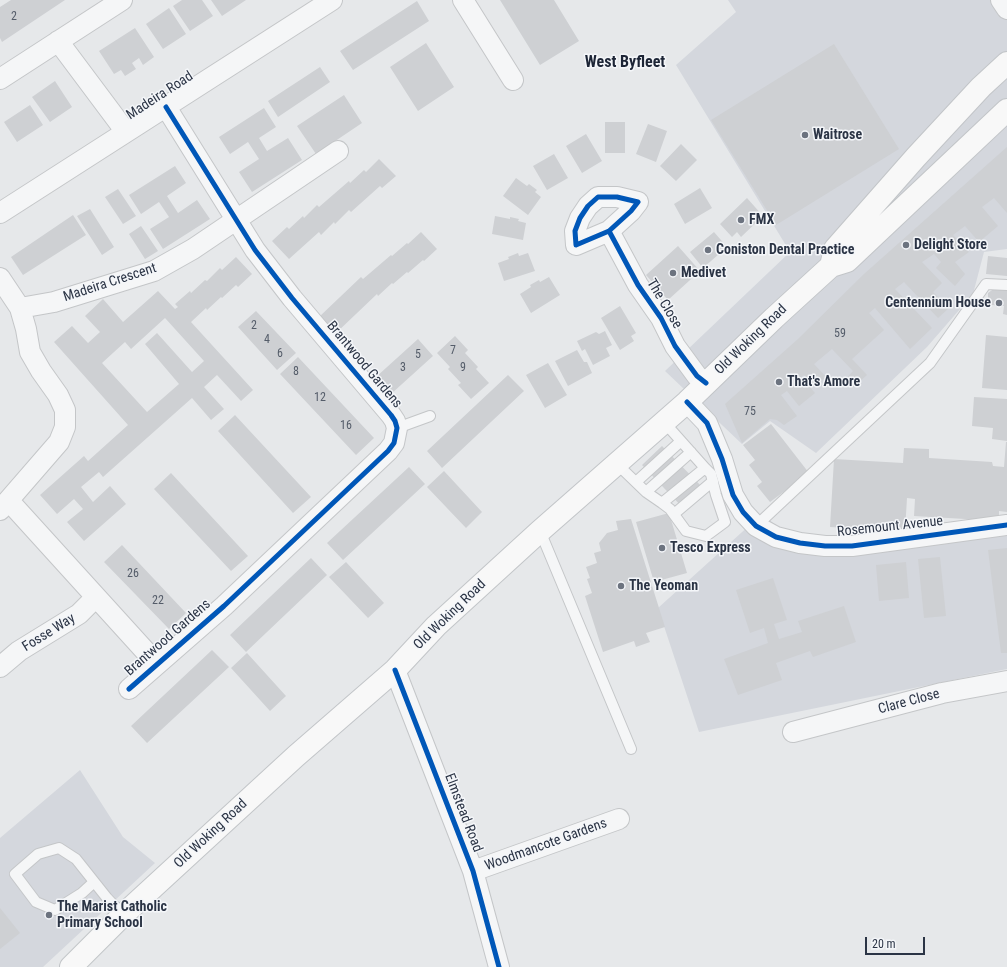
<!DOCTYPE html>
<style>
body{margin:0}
#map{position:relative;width:1007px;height:967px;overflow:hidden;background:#e6e8ea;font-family:"Roboto Condensed",sans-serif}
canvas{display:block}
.scale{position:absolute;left:865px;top:937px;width:60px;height:18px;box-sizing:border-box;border:2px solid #2b3445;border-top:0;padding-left:5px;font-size:12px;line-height:14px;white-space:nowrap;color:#2b3445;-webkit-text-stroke:3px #f4f6f9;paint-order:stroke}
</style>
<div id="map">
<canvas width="1007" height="967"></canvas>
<div class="scale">20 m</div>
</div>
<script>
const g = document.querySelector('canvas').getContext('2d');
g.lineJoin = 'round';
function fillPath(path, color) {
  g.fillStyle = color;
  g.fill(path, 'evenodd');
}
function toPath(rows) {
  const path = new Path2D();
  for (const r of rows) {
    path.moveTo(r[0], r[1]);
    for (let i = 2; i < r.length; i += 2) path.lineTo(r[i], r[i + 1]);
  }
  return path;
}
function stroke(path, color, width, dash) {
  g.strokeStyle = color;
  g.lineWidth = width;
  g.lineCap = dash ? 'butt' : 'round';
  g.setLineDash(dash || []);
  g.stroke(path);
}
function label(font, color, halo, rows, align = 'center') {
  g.font = font + ' "Roboto Condensed",sans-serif';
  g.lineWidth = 3;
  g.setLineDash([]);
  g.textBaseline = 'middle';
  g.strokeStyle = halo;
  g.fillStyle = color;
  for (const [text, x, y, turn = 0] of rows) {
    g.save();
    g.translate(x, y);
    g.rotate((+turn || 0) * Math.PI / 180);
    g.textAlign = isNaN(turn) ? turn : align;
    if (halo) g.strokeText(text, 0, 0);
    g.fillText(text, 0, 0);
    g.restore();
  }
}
fillPath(toPath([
 [728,0,1007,0,1007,249,984,252,973,294,927,347,816,453,770,421,742,444,665,371,790,252,676,65,736,12],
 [762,514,789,536,847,542,1007,522,1007,669,699,732,658,608],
 [80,770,123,837,155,863,43,967,0,967,0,838]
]), '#d4d7dd');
fillPath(toPath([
 [11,0,65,0,2,42,0,38,0,7],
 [182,0,202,0,213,16,190,31,173,6],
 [211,0,246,0,222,16],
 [500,0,554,0,579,41,540,65],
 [417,1,429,21,353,70,340,51],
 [169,8,186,34,163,49,146,24],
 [135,28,154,57,143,65,139,58,132,63,136,69,125,76,121,70,114,74,99,51],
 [426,43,454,87,418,111,390,67],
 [834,44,899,149,776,225,711,120],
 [320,67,330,82,278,117,268,101],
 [55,81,72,107,50,122,32,97],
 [344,95,362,123,316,154,297,126],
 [30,105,43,125,17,142,4,122],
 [264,108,276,127,259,138,267,151,288,138,302,160,252,192,239,172,259,159,248,142,230,154,219,137],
 [605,122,625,122,625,153,605,153],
 [648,124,667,131,656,162,636,154],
 [586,134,602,161,582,173,566,146],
 [681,144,697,160,676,181,660,166],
 [1007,147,1007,213,994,198,982,207,998,226,979,242,965,226,953,235,969,252,955,262,965,274,955,286,936,268,941,262,934,254,922,262,942,283,933,292,949,308,938,318,904,282,895,289,932,328,910,349,875,308,869,313,884,330,852,359,867,375,852,388,845,380,853,371,832,349,814,364,826,377,815,387,804,375,801,377,815,393,799,406,787,391,781,395,797,416,784,425,777,420,770,419,742,443,725,404,798,339,864,274],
 [554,154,568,178,547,190,533,166],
 [379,159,396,176,382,188,380,186,351,212,349,210,335,224,334,222,321,235,319,232,289,259,272,241,287,227,289,229,303,216,304,218,317,205,319,207,349,181,350,183,364,170,366,172],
 [175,166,186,183,167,196,178,213,197,200,210,219,163,249,150,229,169,217,159,202,141,214,129,195],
 [516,178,527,186,529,184,537,190,535,192,541,197,528,215,503,196],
 [700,188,712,208,685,224,674,204],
 [118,189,136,216,123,224,105,197],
 [747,198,763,216,741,237,737,232,732,237,720,224],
 [90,209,114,247,102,255,77,216],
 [73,215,86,235,23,275,11,257],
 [495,216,510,219,510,217,519,219,518,221,526,223,523,240,492,234],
 [141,226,158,251,145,259,129,234],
 [421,232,437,249,424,261,423,260,408,273,407,272,393,284,392,283,378,296,377,294,335,334,319,317,361,277,363,279,391,255,392,256,407,243,408,244],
 [714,232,727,247,703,268,690,252],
 [678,246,700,271,668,300,646,275],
 [518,253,519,256,528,253,535,271,504,281,498,263,509,259,508,257],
 [988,256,1007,258,1007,276,986,274],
 [236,257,252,274,238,287,236,285,222,298,221,297,207,310,206,308,191,322,253,390,241,401,217,375,204,387,224,409,211,420,192,398,103,477,99,472,81,487,93,502,110,486,126,504,84,541,67,522,83,509,74,499,57,514,40,495,84,456,88,461,128,425,54,342,72,326,88,343,100,332,85,316,103,299,123,322,158,291,175,309,178,307,175,304,190,291,191,293,205,280,207,281,220,268,222,270],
 [165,318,204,361,192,372,157,333,145,344,179,384,147,412,102,363,125,342,131,349],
 [549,277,560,295,531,313,520,294,531,287,530,285,539,280,540,282],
 [995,288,1007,289,1007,315,1003,314,1004,306,992,305,988,301,988,293],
 [620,306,636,333,631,336,634,341,620,350,601,318],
 [256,311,296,353,277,370,238,327],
 [605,331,612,345,606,348,610,356,593,365,585,349,582,351,577,341,596,332,599,334],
 [986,335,1007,337,1007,390,982,388],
 [455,336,468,350,465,353,478,367,476,369,489,383,471,399,458,385,461,383,448,369,450,367,437,353],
 [418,339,433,356,391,394,376,377],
 [577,350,584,362,587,362,592,373,568,386,555,361],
 [298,357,374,438,356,455,280,374],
 [548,363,567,395,545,408,526,375],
 [508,375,524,391,442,468,427,451],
 [974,397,1007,399,1007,441,992,439,993,428,972,426],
 [235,415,311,497,293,513,218,431],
 [771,424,809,473,770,502,757,486,762,482,749,465,755,460,743,445],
 [1006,442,1007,442,1007,512,999,511,999,521,914,516,915,499,907,498,905,531,830,527,834,459,903,463,904,448,929,449,929,458,992,462,993,466,1004,467],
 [662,446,706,491,685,510,642,465],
 [409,467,425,484,343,560,327,543],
 [444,471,482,512,466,528,427,487],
 [171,473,248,556,231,571,154,489],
 [669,513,687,573,654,582,636,522],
 [631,519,665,627,646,633,650,642,636,647,634,641,603,652,585,596,592,593,587,579,590,578,586,567,597,563,594,553,601,551,599,543,607,533,618,530,616,521],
 [122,545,186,613,169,629,104,562],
 [1007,548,1007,653,1001,653,988,550],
 [940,557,946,616,924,618,918,559],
 [311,558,327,575,246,652,230,635],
 [346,562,384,603,368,618,329,577],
 [906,562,909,598,879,601,876,565],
 [773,578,787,620,774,624,779,639,802,632,798,621,844,606,856,642,813,657,810,651,776,663,782,680,738,695,724,659,768,643,764,628,750,633,736,590],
 [212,650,229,667,147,743,131,726],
 [247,653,286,696,270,711,231,668],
 [0,908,20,933,0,949]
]), '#ced0d3');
const lane = toPath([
 [397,428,430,416],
 [617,464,646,492,662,503,705,468,664,422],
 [636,482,681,441],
 [646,492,691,452],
 [662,503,670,509,686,531,706,536,725,522,716,495,711,474,705,468],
 [674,514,713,481],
 [756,526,930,363,986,284,1007,285],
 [540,531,631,749],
 [94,882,82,893,55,910,36,902,15,874,38,854,59,848,76,859,107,898,123,915]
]);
const street = toPath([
 [463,0,513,80],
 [1001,0,1007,9],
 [58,41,126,132],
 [0,79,122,0],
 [0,213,332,0],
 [609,231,631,211,638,202,617,197,598,197,588,206,580,218,575,231,576,245,609,231,638,285,661,318,675,346,697,376,706,383],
 [0,278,20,308,26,329,30,352,41,371,58,395,65,410,65,427,59,442,0,510],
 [20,308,54,302,154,271,193,249,338,151],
 [687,402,707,423,722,459,733,495,743,512,756,526,776,537,800,543,825,546,852,546,1007,525],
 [9,501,157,664],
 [0,667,19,651,79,614,96,597],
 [395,670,473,871,499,967],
 [129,689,224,606,388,451,394,443,397,428,395,421,391,415,292,298,255,250,166,107],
 [793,732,942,693,1007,681],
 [473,871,619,819]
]);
const primary = toPath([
 [831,266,835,249,916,157,981,87,1007,63],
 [71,967,123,915,296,756,395,670,436,626,540,531,687,402,774,318,831,266,847,261,1007,110]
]);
stroke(lane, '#c4c6c8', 12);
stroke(street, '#c4c6c8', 22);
stroke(primary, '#c2c5c8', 24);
stroke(lane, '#f5f6f7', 10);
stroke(street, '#f5f6f7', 20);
stroke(primary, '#f8f8f8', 22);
stroke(toPath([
 [609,231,631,211,638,202,617,197,598,197,588,206,580,218,575,231,576,245,609,231,638,285,661,318,675,346,697,376,706,383],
 [687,402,707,423,722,459,733,495,743,512,756,526,776,537,800,543,825,546,852,546,1007,525],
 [395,670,473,871,499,967],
 [129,689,224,606,388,451,394,443,397,428,395,421,391,415,292,298,255,250,166,107]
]), '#0057b8', 5);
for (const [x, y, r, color] of [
 [805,135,4,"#6c737f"],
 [741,220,4,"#6c737f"],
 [906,245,4,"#6c737f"],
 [708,250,4,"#6c737f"],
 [673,273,4,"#6c737f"],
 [999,303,4,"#6c737f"],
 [779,382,4,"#6c737f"],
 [662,548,4,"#6c737f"],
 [621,586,4,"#6c737f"],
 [49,915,4,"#6c737f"]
]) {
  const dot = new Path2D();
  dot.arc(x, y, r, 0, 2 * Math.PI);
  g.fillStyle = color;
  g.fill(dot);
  stroke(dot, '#f4f6f9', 1.5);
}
label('12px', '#545c69', null, [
 ["2",14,17],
 ["2",254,326],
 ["59",840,334],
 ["4",267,340],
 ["7",453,351],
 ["6",280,354],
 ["5",418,355],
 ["3",403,368],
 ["9",463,368],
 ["8",296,372],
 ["12",320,398],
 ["75",750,412],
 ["16",346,426],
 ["26",133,574],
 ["22",158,601]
]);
label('14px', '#2b3445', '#f4f6f9', [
 ["Madeira Road",160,96,-33],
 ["Madeira Crescent",110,283,-18],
 ["The Close",664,304,59],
 ["Old Woking Road",751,340,-44],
 ["Brantwood Gardens",364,365,50],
 ["Rosemount Avenue",890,527,-6],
 ["Old Woking Road",450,615,-44],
 ["Fosse Way",49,633,-32],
 ["Brantwood Gardens",168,638,-41],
 ["Clare Close",909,702,-15],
 ["Elmstead Road",463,813,69],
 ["Old Woking Road",211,834,-43],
 ["Woodmancote Gardens",546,845,-20]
]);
label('bold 14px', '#2b3445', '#f4f6f9', [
 ["Waitrose",813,135],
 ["FMX",749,220],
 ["Delight Store",914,245],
 ["Coniston Dental Practice",716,250],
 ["Medivet",681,273],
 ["Centennium House",991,303,"right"],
 ["That's Amore",787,382],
 ["Tesco Express",670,548],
 ["The Yeoman",629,586],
 ["The Marist Catholic",57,907],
 ["Primary School",57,923]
], 'left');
label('bold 16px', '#1d2536', '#f4f6f9', [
 ["West Byfleet",625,63]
]);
</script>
